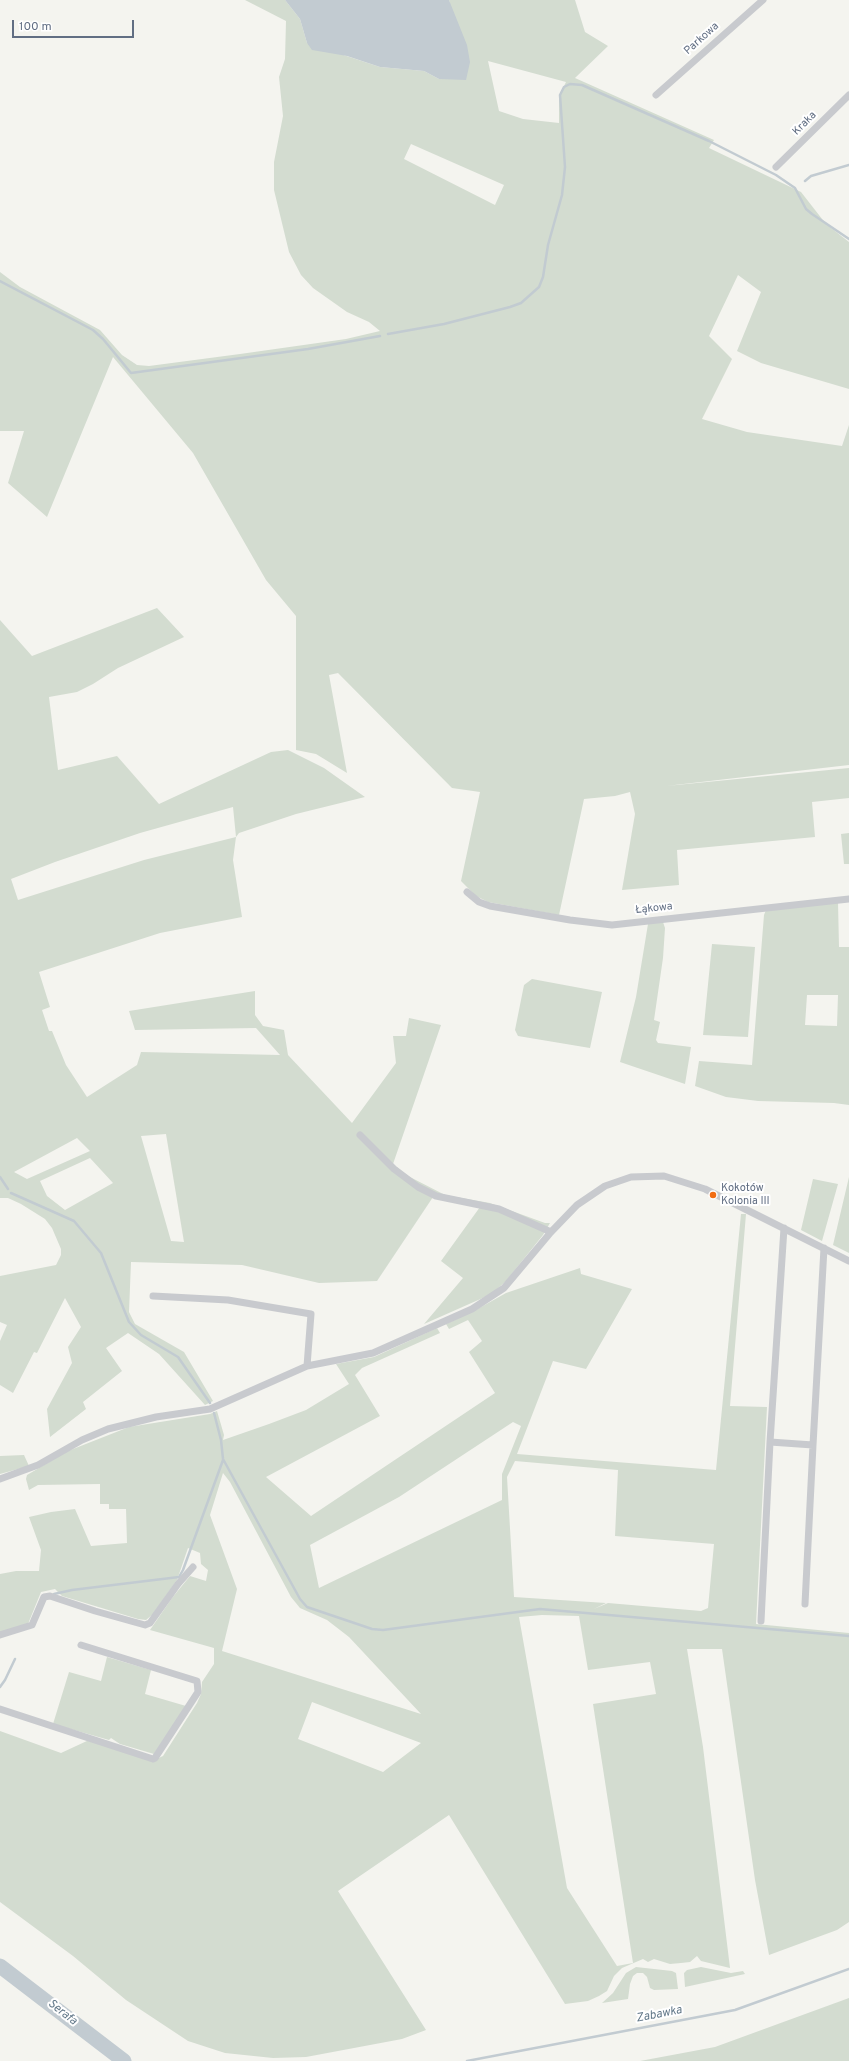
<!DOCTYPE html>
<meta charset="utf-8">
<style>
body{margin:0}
#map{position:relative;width:849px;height:2061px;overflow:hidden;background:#f4f4ef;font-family:Overpass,sans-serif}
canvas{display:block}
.scale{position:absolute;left:12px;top:20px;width:122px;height:18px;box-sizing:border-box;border:2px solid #616e83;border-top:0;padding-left:5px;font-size:12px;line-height:14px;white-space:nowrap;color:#616e83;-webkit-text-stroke:3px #fff;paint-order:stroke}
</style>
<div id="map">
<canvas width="849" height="2061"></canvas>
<div class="scale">100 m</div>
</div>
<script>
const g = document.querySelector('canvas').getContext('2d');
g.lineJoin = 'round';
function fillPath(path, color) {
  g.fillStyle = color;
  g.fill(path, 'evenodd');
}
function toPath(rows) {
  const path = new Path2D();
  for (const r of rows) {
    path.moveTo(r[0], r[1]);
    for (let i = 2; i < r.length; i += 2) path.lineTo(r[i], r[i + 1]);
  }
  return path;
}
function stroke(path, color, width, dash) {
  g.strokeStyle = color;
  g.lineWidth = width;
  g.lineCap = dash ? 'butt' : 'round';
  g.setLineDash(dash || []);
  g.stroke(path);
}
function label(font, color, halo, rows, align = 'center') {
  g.font = font + ' Overpass,sans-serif';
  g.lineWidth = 4;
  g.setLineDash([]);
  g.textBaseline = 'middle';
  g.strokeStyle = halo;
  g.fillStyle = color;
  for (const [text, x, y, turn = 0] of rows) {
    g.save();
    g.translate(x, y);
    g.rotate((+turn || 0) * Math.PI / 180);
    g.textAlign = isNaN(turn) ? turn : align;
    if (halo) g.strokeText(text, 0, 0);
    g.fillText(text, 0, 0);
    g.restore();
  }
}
fillPath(toPath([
 [245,0,285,0,300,19,307,43,380,67,424,71,439,79,450,3,449,0,575,0,585,32,608,46,575,78,714,140,709,148,801,192,826,224,849,242,849,389,761,363,737,351,761,292,738,275,709,336,732,359,702,419,747,432,842,446,849,425,849,765,666,786,849,768,849,798,812,802,815,837,677,850,679,885,622,890,635,814,630,792,615,796,584,799,559,915,488,902,476,896,461,881,480,792,452,788,338,673,329,675,347,773,316,754,296,750,296,616,266,580,193,453,113,357,47,517,8,483,24,431,0,431,0,272,20,287,100,330,122,355,137,365,149,366,240,354,346,339,380,331,369,322,347,312,313,288,301,275,289,252,274,190,274,162,283,116,279,77,285,59,286,21],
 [488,61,566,82,559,96,559,123,523,119,499,111],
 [411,144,504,185,495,205,404,159],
 [157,608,184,637,118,668,93,684,77,692,49,697,58,770,117,756,159,804,271,752,288,750,324,768,365,797,296,814,239,833,236,837,233,860,242,917,160,933,39,972,50,1007,42,1010,49,1031,52,1031,66,1065,87,1097,137,1065,141,1052,280,1055,256,1028,135,1030,129,1011,255,991,255,1015,263,1026,284,1030,288,1055,352,1123,396,1063,393,1036,406,1036,409,1018,441,1025,393,1164,408,1176,445,1195,490,1203,545,1223,550,1223,543,1235,506,1281,496,1290,485,1297,424,1324,463,1278,441,1261,480,1207,433,1197,377,1281,319,1283,242,1265,131,1262,129,1312,135,1324,184,1352,213,1401,205,1405,159,1354,128,1333,106,1348,122,1371,83,1402,86,1409,50,1437,47,1409,72,1363,68,1347,81,1327,65,1298,37,1353,34,1352,13,1393,0,1385,0,1341,7,1325,0,1322,0,1276,56,1265,61,1255,61,1249,52,1228,45,1219,21,1204,8,1198,0,1198,0,620,32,656],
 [233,807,236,837,144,860,18,900,11,879,55,862,140,833],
 [166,1134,184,1242,171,1241,141,1136],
 [77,1138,90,1151,27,1179,14,1172],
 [90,1158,113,1183,65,1210,47,1196,40,1181],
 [849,833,849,864,844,864,841,834],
 [838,902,839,947,849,947,849,1105,834,1103,758,1101,726,1097,695,1086,699,1061,752,1065,764,915,766,910],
 [807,995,838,995,837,1026,805,1025],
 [663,922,665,928,663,958,654,1020,660,1022,656,1040,658,1043,691,1047,685,1084,620,1062,636,997,648,924],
 [712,944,755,947,748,1037,703,1035],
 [532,979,602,992,590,1048,518,1036,515,1030,524,985],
 [849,1177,849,1253,833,1245],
 [813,1179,838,1184,822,1241,801,1230],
 [741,1214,746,1214,730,1406,767,1407,756,1624,849,1633,849,1922,837,1930,769,1955,755,1880,722,1649,687,1649,703,1747,730,1968,701,1961,697,1956,690,1962,681,1963,670,1964,654,1959,648,1962,643,1959,622,1968,614,1976,607,1991,599,1996,588,2001,565,2004,449,1815,338,1891,426,2030,402,2039,306,2057,273,2058,225,2053,188,2041,126,2000,73,1956,0,1902,0,1731,61,1753,89,1740,152,1761,163,1756,197,1703,201,1694,202,1682,214,1664,214,1648,150,1630,172,1598,190,1576,206,1581,208,1570,201,1564,200,1553,188,1548,177,1580,153,1614,146,1620,138,1619,62,1596,55,1589,41,1592,28,1624,0,1632,0,1574,16,1571,39,1571,41,1550,29,1517,51,1512,75,1509,91,1546,127,1543,126,1509,109,1509,109,1504,100,1504,100,1484,38,1485,29,1490,26,1479,27,1475,68,1451,129,1427,210,1414,217,1411,224,1435,223,1440,269,1424,306,1410,349,1384,336,1364,374,1357,437,1328,440,1333,362,1368,355,1375,380,1416,266,1477,311,1516,495,1393,469,1352,482,1341,468,1320,449,1329,446,1324,474,1311,506,1293,580,1268,581,1274,632,1289,586,1369,553,1361,517,1454,716,1470],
 [513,1422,521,1426,502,1474,502,1500,319,1588,310,1545,399,1497],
 [515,1461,618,1470,615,1536,714,1544,708,1608,701,1611,608,1603,594,1609,606,1603,514,1597,507,1477],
 [223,1473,230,1482,291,1597,300,1608,327,1620,349,1637,421,1714,222,1651,237,1589,210,1515],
 [542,1615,579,1616,588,1670,650,1662,656,1694,593,1704,633,1963,617,1966,567,1888,519,1617],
 [312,1702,421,1743,383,1772,298,1739],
 [24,1455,29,1466,0,1474,0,1456],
 [107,1657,151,1670,145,1694,186,1706,154,1754,120,1744,111,1738,109,1740,53,1724,69,1672,101,1681],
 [636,1967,672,1971,676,1973,678,1989,654,1990,650,1988,647,1977,643,1973,637,1973,633,1976,630,1984,628,1999,602,2003,613,1993,626,1973],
 [701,1967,731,1973,743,1971,745,1974,685,1987,684,1973,687,1970],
 [849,1998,849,2061,640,2061,715,2047]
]), '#d3dcd0');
fillPath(toPath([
 [285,0,449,0,467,45,470,62,466,80,439,79,424,71,380,67,347,56,312,50,307,43,300,19]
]), '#c2cbd1');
stroke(toPath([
 [805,181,811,176,849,165],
 [0,281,93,330,103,339,131,373,308,349,380,336],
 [388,334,444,324,510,307,521,303,539,287,543,277,548,245,562,195,565,167,560,95,564,87,570,84,582,85,709,141,776,175,795,188,806,209,812,214,849,239],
 [0,1177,8,1189],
 [11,1193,74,1221,101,1253,129,1322,141,1335,178,1357,210,1403],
 [214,1413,221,1440,223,1459,300,1599,307,1607,372,1629,383,1630,540,1609,849,1636],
 [54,1594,72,1590,179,1577,183,1570,223,1460],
 [0,1687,5,1680,15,1659],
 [467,2061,735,2010,849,1969]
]), '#c2cbd1', 2.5);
stroke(toPath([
 [0,1966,124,2061]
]), '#c2cbd1', 15);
stroke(toPath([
 [656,95,763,0],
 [776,167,849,95],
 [467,892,479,902,490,906,570,920,612,925,849,899],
 [360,1135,394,1169,418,1187,436,1196,499,1209,551,1232],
 [153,1296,228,1300,311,1314,307,1366],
 [770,1442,813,1445,805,1604],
 [813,1445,824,1248],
 [0,1479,38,1465,82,1440,108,1429,156,1417,210,1409,307,1366,373,1353,472,1309,504,1288,551,1232,577,1205,605,1186,631,1177,664,1176,705,1189,849,1261],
 [761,1621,770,1442,784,1228],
 [0,1635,32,1625,44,1597,50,1596,95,1611,145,1625,150,1623,178,1584,193,1567],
 [0,1709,153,1759,155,1758,198,1692,197,1681,81,1645]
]), '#c8cace', 7);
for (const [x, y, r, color] of [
 [713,1195,4,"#f16c13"]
]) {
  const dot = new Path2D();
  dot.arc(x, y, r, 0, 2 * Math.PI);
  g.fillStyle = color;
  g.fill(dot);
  stroke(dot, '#fff', 1.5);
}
label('11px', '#616e83', '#fff', [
 ["Parkowa",702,39,-42],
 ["Kraka",805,124,-45],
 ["Łąkowa",654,909,-6]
]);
label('11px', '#616e83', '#fff', [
 ["Kokotów",721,1189],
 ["Kolonia III",721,1202]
], 'left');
label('italic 12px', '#617788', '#fff', [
 ["Serafa",62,2013,38],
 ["Zabawka",659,2015,-11]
]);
</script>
